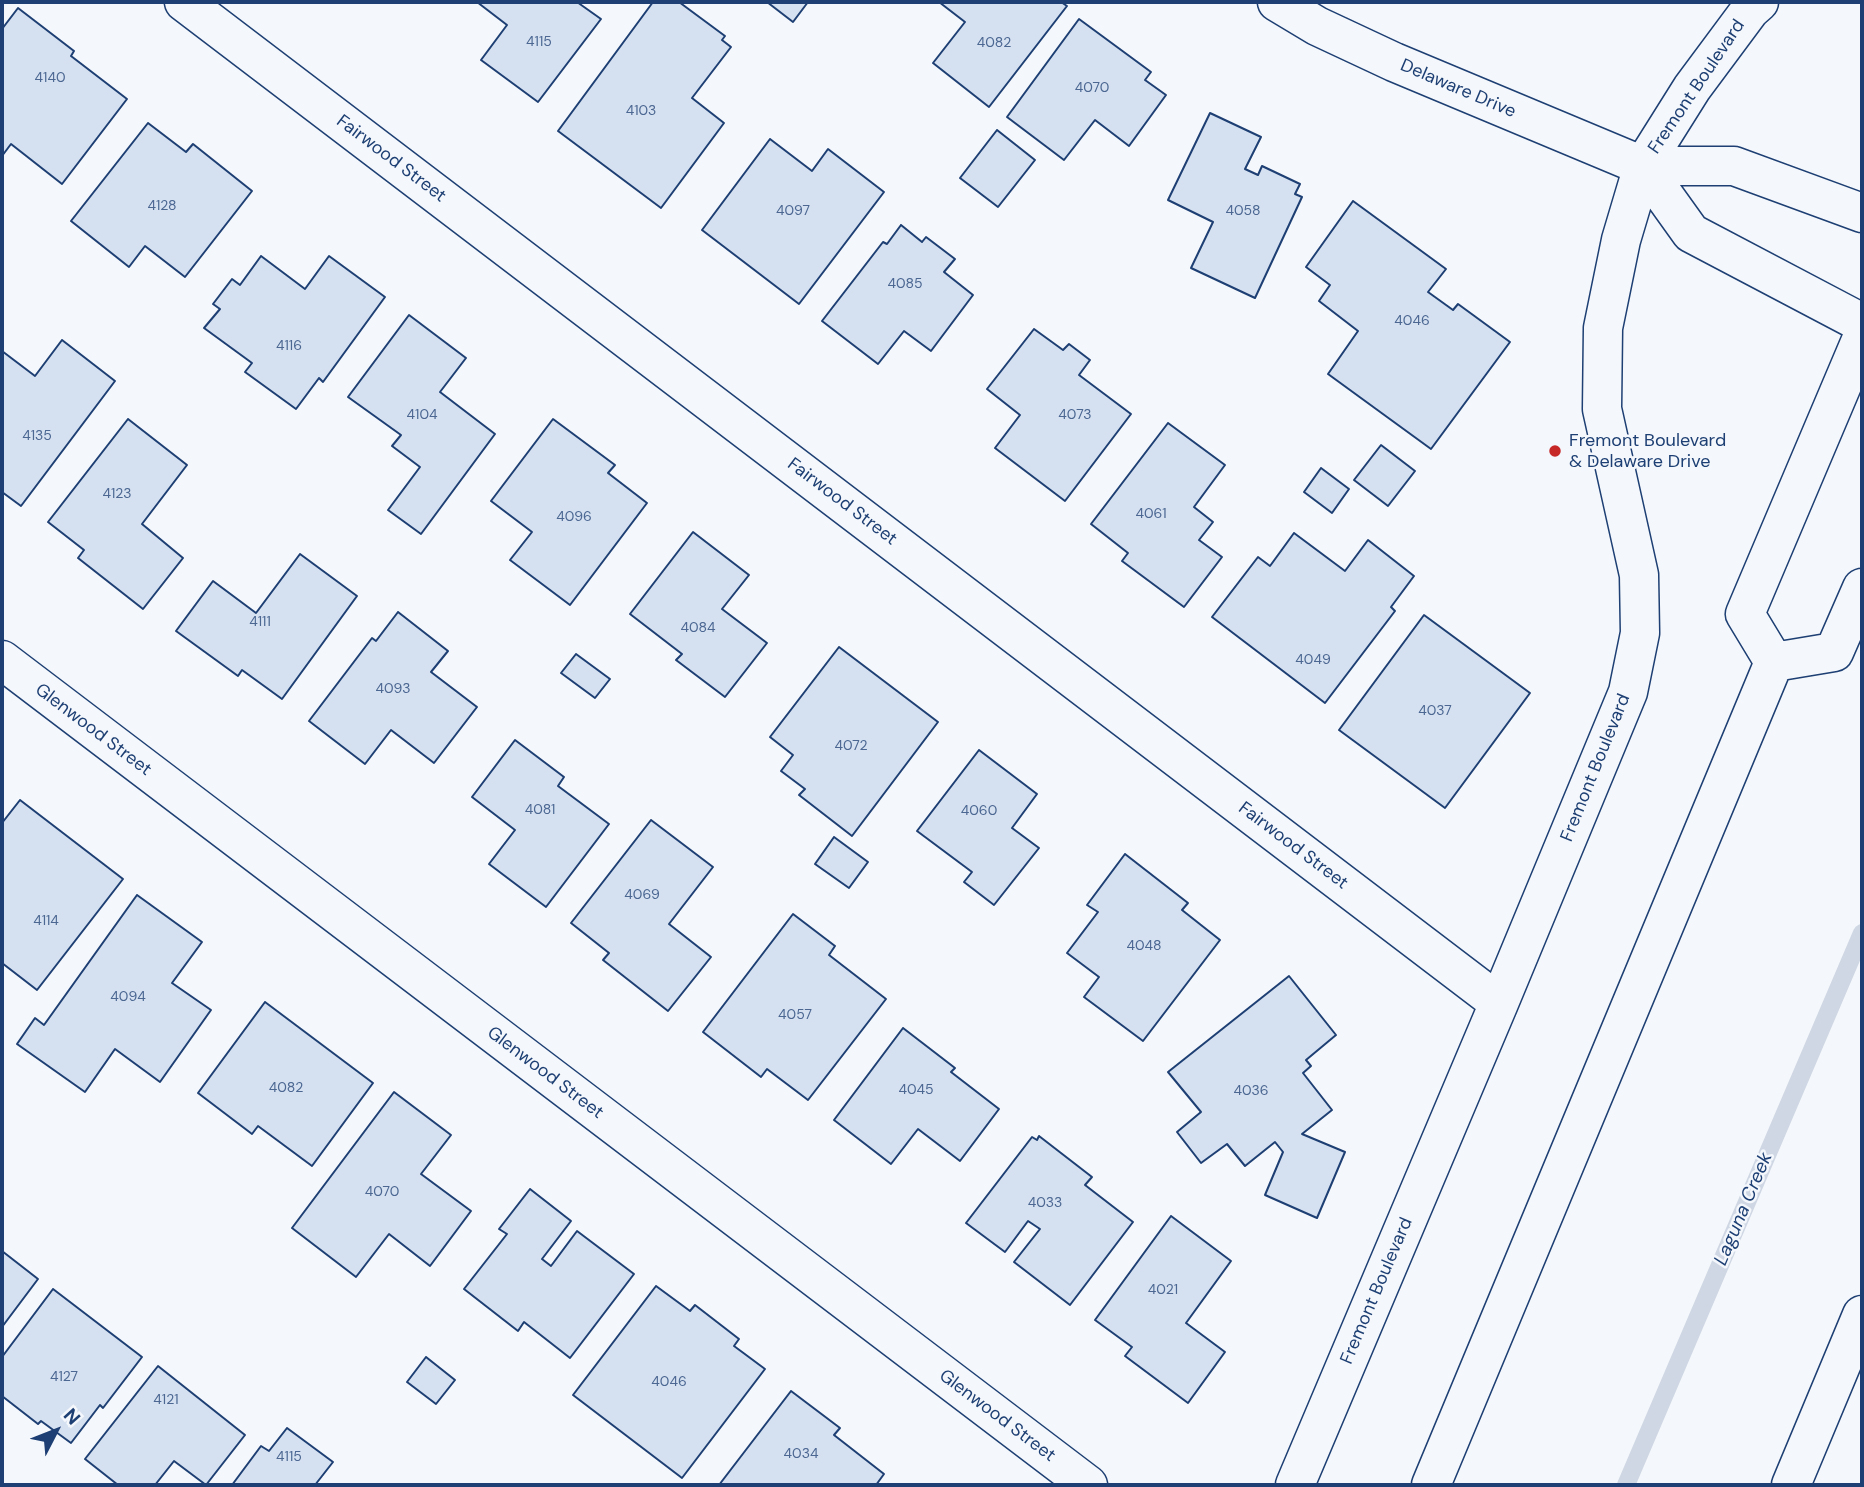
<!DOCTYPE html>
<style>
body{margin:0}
#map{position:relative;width:1864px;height:1487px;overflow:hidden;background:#f4f7fb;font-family:"DM Sans",sans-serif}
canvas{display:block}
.frame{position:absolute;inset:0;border:4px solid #1d3f73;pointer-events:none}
.north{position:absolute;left:21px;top:1396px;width:70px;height:70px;-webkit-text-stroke:5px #f4f7fb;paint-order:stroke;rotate:48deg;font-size:19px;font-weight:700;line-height:28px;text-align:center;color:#1d3f73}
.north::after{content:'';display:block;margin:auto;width:24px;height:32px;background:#1d3f73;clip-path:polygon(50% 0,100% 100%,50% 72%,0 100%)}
</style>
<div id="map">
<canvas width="1864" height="1487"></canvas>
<div class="frame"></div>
<div class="north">N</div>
</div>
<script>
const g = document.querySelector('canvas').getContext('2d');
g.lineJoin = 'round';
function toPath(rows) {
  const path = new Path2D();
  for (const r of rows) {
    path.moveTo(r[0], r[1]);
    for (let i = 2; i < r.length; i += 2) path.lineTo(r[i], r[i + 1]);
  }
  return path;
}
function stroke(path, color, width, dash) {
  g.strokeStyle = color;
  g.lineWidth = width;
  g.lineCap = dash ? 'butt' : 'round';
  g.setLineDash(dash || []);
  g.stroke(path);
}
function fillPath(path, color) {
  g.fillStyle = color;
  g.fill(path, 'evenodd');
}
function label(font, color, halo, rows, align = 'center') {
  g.font = font + ' "DM Sans",sans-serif';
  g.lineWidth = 5;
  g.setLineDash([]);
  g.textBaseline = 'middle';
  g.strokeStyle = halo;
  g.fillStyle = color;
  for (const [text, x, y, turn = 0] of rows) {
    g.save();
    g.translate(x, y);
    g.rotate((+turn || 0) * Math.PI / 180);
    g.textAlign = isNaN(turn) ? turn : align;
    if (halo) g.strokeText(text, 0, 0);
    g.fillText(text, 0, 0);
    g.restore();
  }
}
stroke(toPath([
 [1626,1485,1862,933]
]), '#cfd7e4', 18);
const building = toPath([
 [477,2,577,2,601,19,538,102,481,60,507,25,477,2],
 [653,2,679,2,725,36,722,40,731,47,692,98,724,123,661,208,558,131,653,2],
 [767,2,808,2,793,22,767,2],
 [939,2,1061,2,1067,6,989,107,933,63,965,22,939,2],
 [18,8,74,51,71,56,127,99,62,184,11,144,2,156,2,29,18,8],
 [1079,19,1151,72,1145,80,1166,95,1129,146,1095,120,1064,160,1007,117,1079,19],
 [1210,113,1261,137,1245,169,1258,175,1262,166,1300,184,1295,194,1302,197,1255,298,1191,268,1213,222,1168,200,1210,113],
 [148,123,186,152,193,144,252,191,185,277,145,246,129,267,71,221,148,123],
 [997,130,1035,160,998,207,960,178,997,130],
 [770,139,812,171,828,149,884,192,799,304,702,230,770,139],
 [1353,201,1446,269,1428,292,1453,310,1458,304,1510,342,1431,449,1328,374,1358,331,1319,301,1330,285,1306,267,1353,201],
 [901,225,922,242,926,237,955,259,944,272,973,295,931,351,904,331,878,364,822,321,883,242,887,244,901,225],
 [261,256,305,289,329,256,385,297,323,382,319,378,296,409,245,372,252,363,204,328,220,309,213,304,232,279,240,285,261,256],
 [409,315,466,358,440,392,495,434,421,534,388,510,420,467,392,446,401,435,348,397,409,315],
 [1034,329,1063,350,1069,344,1090,360,1079,375,1131,414,1065,501,995,448,1020,415,987,389,1034,329],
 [62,340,115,381,21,506,2,492,2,351,35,376,62,340],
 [128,419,187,465,142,524,183,558,143,609,78,558,84,550,48,522,128,419],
 [553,419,615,465,608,473,647,503,570,605,510,560,532,532,491,501,553,419],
 [1168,423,1225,465,1194,507,1213,522,1199,540,1222,557,1184,607,1122,561,1128,553,1091,524,1168,423],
 [1381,445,1415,471,1388,506,1354,480,1381,445],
 [1321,468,1349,489,1332,513,1304,492,1321,468],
 [693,532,749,575,722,609,767,643,725,697,676,660,682,654,630,614,693,532],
 [1294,533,1345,571,1368,540,1414,576,1391,607,1395,611,1325,703,1212,617,1258,557,1270,566,1294,533],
 [300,554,357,596,282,699,242,670,238,676,176,631,213,581,256,613,300,554],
 [398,612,448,651,431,672,477,707,434,763,391,730,365,764,309,721,372,638,376,641,398,612],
 [1424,615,1530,693,1445,808,1339,730,1424,615],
 [839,647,938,722,852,836,799,795,805,789,781,771,793,755,770,737,839,647],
 [576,654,610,679,595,698,561,673,576,654],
 [515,740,564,777,558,786,609,824,546,907,489,864,515,830,472,797,515,740],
 [979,750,1037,794,1012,828,1039,848,994,905,964,882,972,872,917,831,979,750],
 [20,800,123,879,37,990,2,963,2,823,20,800],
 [651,820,713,867,669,924,711,957,668,1011,603,960,609,953,571,923,651,820],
 [834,837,868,862,849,888,815,864,834,837],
 [1125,854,1188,903,1182,910,1220,940,1143,1041,1084,997,1099,977,1067,953,1098,912,1087,905,1125,854],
 [137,895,202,942,172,983,211,1010,160,1082,115,1049,85,1092,17,1044,35,1018,44,1025,137,895],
 [793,914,835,946,829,955,886,999,808,1100,767,1069,761,1077,703,1032,793,914],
 [1289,976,1336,1035,1306,1060,1311,1066,1303,1073,1332,1110,1302,1134,1345,1152,1317,1218,1265,1195,1283,1152,1275,1142,1245,1166,1227,1144,1201,1163,1177,1132,1201,1112,1168,1072,1289,976],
 [265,1002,373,1083,312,1166,258,1126,252,1134,198,1093,265,1002],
 [903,1028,955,1068,951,1072,999,1109,960,1161,918,1129,891,1164,834,1120,903,1028],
 [394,1092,451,1135,421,1174,471,1211,430,1266,389,1234,356,1277,292,1228,394,1092],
 [1039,1136,1092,1177,1085,1185,1133,1222,1070,1305,1014,1262,1040,1229,1028,1221,1005,1252,966,1223,1032,1137,1037,1140,1039,1136],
 [530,1189,571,1221,542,1259,551,1266,577,1231,634,1274,570,1358,524,1322,518,1331,464,1289,507,1234,499,1229,530,1189],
 [1171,1216,1231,1261,1186,1323,1225,1352,1188,1403,1125,1356,1132,1347,1095,1320,1171,1216],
 [2,1251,38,1279,2,1327,2,1251],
 [656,1286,690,1311,695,1305,739,1339,734,1346,765,1369,682,1478,573,1395,656,1286],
 [53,1289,142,1357,103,1408,100,1405,71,1443,41,1421,38,1424,2,1396,2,1357,53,1289],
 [426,1357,455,1380,436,1404,407,1382,426,1357],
 [158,1366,245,1435,206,1485,174,1461,155,1485,118,1485,85,1459,158,1366],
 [791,1391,840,1428,834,1435,884,1474,876,1485,719,1485,791,1391],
 [287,1428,333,1462,315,1485,232,1485,261,1446,269,1451,287,1428]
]);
fillPath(building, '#d5e0f0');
stroke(building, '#1d3f73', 2);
const minor = toPath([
 [184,2,1499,1003],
 [1277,2,1317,26,1394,62,1643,166,1734,166,1862,213],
 [1643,166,1691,233,1862,323],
 [2,660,1088,1485],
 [1295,1485,1499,1003,1628,692,1640,633,1639,575,1602,409,1603,328,1621,240,1643,166,1692,88,1750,10,1759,2],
 [1791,1485,1862,1315]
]);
const primary = toPath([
 [1774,662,1745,614,1862,338],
 [1774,662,1834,652,1862,588],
 [1431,1485,1774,662]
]);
stroke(minor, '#1d3f73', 41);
stroke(primary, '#1d3f73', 41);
stroke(minor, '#f4f7fb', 38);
stroke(primary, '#f4f7fb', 38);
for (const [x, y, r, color] of [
 [1555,451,7,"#c62828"]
]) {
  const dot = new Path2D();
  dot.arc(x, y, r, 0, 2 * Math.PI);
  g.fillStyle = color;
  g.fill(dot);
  stroke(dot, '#f4f7fb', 2.5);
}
label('14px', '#4b6792', null, [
 ["4115",539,42],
 ["4082",994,43],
 ["4140",50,78],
 ["4070",1092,88],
 ["4103",641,111],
 ["4128",162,206],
 ["4097",793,211],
 ["4058",1243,211],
 ["4085",905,284],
 ["4046",1412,321],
 ["4116",289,346],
 ["4104",422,415],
 ["4073",1075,415],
 ["4135",37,436],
 ["4123",117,494],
 ["4061",1151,514],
 ["4096",574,517],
 ["4111",260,622],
 ["4084",698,628],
 ["4049",1313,660],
 ["4093",393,689],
 ["4037",1435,711],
 ["4072",851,746],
 ["4081",540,810],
 ["4060",979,811],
 ["4069",642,895],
 ["4114",46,921],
 ["4048",1144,946],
 ["4094",128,997],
 ["4057",795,1015],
 ["4082",286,1088],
 ["4045",916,1090],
 ["4036",1251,1091],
 ["4070",382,1192],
 ["4033",1045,1203],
 ["4021",1163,1290],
 ["4127",64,1377],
 ["4046",669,1382],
 ["4121",166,1400],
 ["4034",801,1454],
 ["4115",289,1457]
]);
label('18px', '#1d3f73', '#f4f7fb', [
 ["Fremont Boulevard",1697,87,-56],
 ["Delaware Drive",1458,89,23],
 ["Fairwood Street",391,159,37],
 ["Fairwood Street",842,502,37],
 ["Glenwood Street",93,730,37],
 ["Fremont Boulevard",1596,768,-68],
 ["Fairwood Street",1293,846,37],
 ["Glenwood Street",545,1073,37],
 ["Fremont Boulevard",1377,1291,-67],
 ["Glenwood Street",997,1416,37]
]);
label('18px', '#1d3f73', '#f4f7fb', [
 ["Fremont Boulevard",1569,441],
 ["& Delaware Drive",1569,462]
], 'left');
label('italic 19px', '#1d3f73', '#f4f7fb', [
 ["Laguna Creek",1744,1209,-67]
]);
</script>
